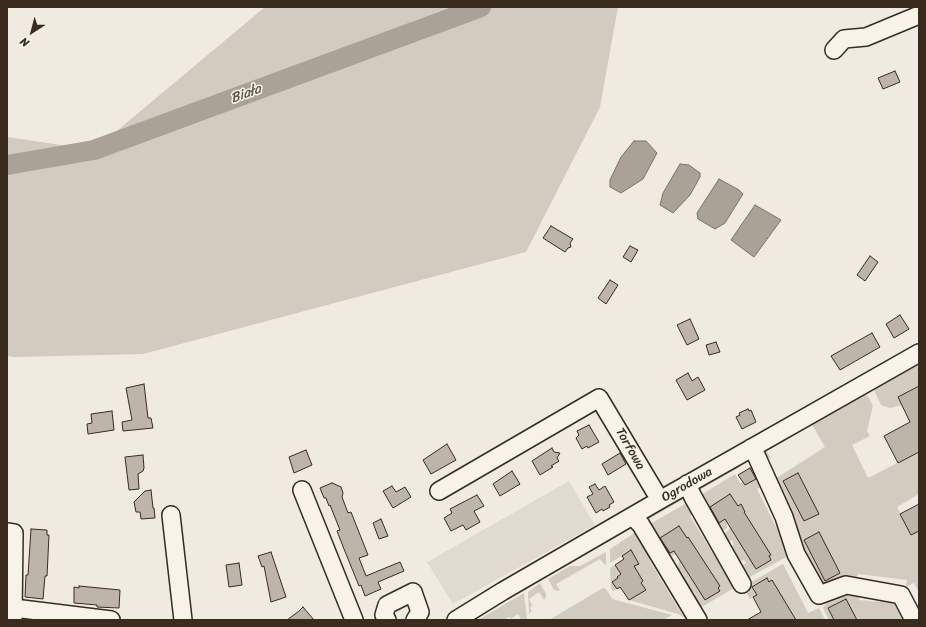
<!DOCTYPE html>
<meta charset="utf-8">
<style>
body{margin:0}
#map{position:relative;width:926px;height:627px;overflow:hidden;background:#efebe0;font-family:Sriracha,sans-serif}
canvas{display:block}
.frame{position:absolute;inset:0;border:8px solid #3b2a1e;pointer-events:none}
.north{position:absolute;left:12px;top:12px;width:40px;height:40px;-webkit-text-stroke:3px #f7f3e8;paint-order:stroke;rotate:216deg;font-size:11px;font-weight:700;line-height:16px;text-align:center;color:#3b2a1e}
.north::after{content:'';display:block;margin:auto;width:14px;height:18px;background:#3b2a1e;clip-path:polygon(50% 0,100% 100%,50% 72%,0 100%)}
</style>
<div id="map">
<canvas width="926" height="627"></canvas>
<div class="frame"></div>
<div class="north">N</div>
</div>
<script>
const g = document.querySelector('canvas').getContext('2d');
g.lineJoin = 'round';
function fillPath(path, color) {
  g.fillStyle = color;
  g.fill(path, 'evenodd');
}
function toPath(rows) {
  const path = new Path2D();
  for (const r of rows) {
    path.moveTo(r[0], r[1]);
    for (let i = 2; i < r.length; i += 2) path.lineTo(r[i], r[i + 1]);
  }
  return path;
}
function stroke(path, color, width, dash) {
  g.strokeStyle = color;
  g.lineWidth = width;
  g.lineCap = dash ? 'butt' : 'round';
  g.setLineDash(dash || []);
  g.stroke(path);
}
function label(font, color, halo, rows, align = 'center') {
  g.font = font + ' Sriracha,sans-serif';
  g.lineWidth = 3;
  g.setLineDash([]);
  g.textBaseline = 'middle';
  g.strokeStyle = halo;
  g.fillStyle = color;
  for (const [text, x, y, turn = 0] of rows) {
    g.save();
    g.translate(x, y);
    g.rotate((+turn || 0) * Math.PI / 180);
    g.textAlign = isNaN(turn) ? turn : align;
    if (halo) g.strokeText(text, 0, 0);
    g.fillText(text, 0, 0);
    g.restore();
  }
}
fillPath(toPath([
 [569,481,595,525,453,604,427,562]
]), '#e0dbd0');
fillPath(toPath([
 [265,7,618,7,600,107,526,252,143,354,15,357,7,356,7,137,94,150],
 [919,363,919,386,898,397,902,405,890,408,881,405,873,388],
 [864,393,869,398,873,406,867,431,870,436,852,445,868,478,919,452,919,481,918,482,919,484,919,494,897,507,911,535,919,531,919,592,914,583,906,587,907,580,858,574,856,579,822,587,801,551,775,479,825,447,811,423],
 [809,425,810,426,767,451,771,459,765,457,760,454],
 [737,463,740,467,694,493,694,487],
 [755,465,765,485,757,489,777,529,783,526,790,555,748,578,741,566,746,563,744,560,738,562,730,548,734,544,732,540,727,543,723,537,724,534,729,530,730,524,727,523,727,528,724,530,719,530,699,496,735,474,740,483,743,482,745,485,756,478,750,468],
 [681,495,687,497,642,523,643,517],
 [690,501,696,511,690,516,734,588,700,608,692,597,696,595,693,591,689,593,681,578,684,576,681,572,679,573,677,571,680,554,679,552,675,555,665,555,647,526],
 [639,530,650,549,649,560,683,616,691,615,685,618,678,614,629,600,645,590,641,583,643,581,638,572,632,568,639,563,630,551,610,563,610,549],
 [606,552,606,565,604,564,600,559,556,584,560,591,554,590,548,579,570,566,580,566],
 [783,564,808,613,819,608,825,620,790,620,780,593,772,581,769,582,767,578,752,587,757,595,750,599,743,587],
 [615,565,621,574,617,577,618,578,612,582,617,589,613,591,611,588,610,568],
 [540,583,546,594,546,597,544,600,539,592,529,599,532,605,530,608,532,611,529,614,528,592],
 [603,588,606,589,612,599,672,615,663,620,549,620],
 [860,592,859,600,881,602,882,595,884,595,884,602,895,604,903,620,829,620,823,608,833,593],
 [524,593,527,620,521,620,518,614,511,619,509,617,504,620,478,620]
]), '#d1cbc0');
const water = toPath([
 [634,141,646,141,657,153,643,179,621,193,610,187,610,180,621,157,634,141],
 [680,164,689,165,700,173,700,177,690,195,673,213,660,205,663,193,680,164],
 [719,179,739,190,743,194,725,223,715,229,698,219,697,213,719,179],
 [755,205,781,220,754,257,731,240,755,205]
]);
fillPath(water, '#aaa296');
stroke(water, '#7e7266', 1);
stroke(toPath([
 [7,165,94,150,481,7]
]), '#aaa296', 20);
const building = toPath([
 [895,71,900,82,883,89,878,78,895,71],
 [551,226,573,239,570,243,571,247,568,248,565,252,543,238,551,226],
 [630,246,638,250,631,262,623,257,630,246],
 [870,256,878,262,865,281,857,275,870,256],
 [610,280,618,285,606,304,598,298,610,280],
 [900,315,909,329,894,338,886,324,900,315],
 [690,319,699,339,687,345,677,325,690,319],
 [872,333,880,347,840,370,831,356,872,333],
 [716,342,720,352,709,355,706,345,716,342],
 [688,373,692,381,698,377,705,390,687,400,676,380,688,373],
 [144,384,148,418,151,418,153,428,123,431,122,422,132,420,126,388,144,384],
 [919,386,919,452,898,463,884,436,910,422,898,397,919,386],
 [748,409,749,411,751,410,756,422,742,429,736,417,740,415,739,413,748,409],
 [112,411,114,430,88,434,87,424,92,423,91,414,112,411],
 [589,425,599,442,588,448,587,446,582,449,576,438,579,435,577,431,589,425],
 [447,444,456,460,431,474,423,460,447,444],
 [552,448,554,452,560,453,557,458,559,461,551,466,553,467,540,475,532,461,552,448],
 [306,450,312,465,294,473,289,457,306,450],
 [620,453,626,464,608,475,602,464,620,453],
 [143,455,144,468,143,471,138,474,139,489,129,490,125,457,143,455],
 [750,468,756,479,745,485,738,475,750,468],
 [512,471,520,484,500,496,493,484,512,471],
 [798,473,819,514,804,521,783,481,798,473],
 [332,483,341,487,343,493,342,497,348,513,351,512,368,555,359,558,366,576,400,562,404,571,378,582,381,589,365,596,361,585,359,586,344,549,337,531,340,530,330,505,329,506,326,498,324,498,320,488,332,483],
 [595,484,599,490,605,486,614,502,609,505,610,507,603,511,602,509,596,513,587,497,593,494,589,487,595,484],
 [392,486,396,492,405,487,411,497,393,508,383,491,392,486],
 [151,490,153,508,154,508,155,518,141,519,140,512,136,512,134,502,145,491,151,490],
 [730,494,738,506,741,504,745,512,744,512,771,555,769,556,771,560,756,569,725,519,719,523,710,507,730,494],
 [477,495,484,506,474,511,480,522,466,530,463,525,451,531,444,518,452,513,450,509,477,495],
 [919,504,919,531,911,535,900,514,919,504],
 [381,519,388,536,379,539,373,523,381,519],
 [679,526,687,538,688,537,720,586,718,588,720,591,705,600,674,551,670,553,660,538,679,526],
 [31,529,47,530,47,535,49,535,47,576,45,576,43,599,25,597,26,575,28,575,31,529],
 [819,532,840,573,825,581,804,540,819,532],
 [631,550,639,564,634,566,643,581,641,583,646,590,629,600,620,587,617,589,612,582,618,578,617,577,621,574,615,565,624,559,622,556,631,550],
 [271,552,286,597,271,602,264,566,262,567,258,556,271,552],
 [239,563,242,585,229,587,226,565,239,563],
 [767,578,769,582,772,580,796,620,747,620,761,612,753,597,757,595,752,587,767,578],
 [79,586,120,590,119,608,97,607,97,605,74,603,74,587,79,588,79,586],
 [846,599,857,620,834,620,828,608,846,599],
 [303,607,314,620,287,620,299,611,303,607]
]);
fillPath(building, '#bdb5aa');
stroke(building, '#3b2a1e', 1);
const minor = toPath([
 [834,50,844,39,866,37,919,15],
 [751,448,756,455,784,517,796,554,819,595,846,585,901,595,914,620],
 [687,484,693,497,742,584],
 [302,490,354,620],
 [439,491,599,398,660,500],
 [171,515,183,620],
 [633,516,641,525,698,620],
 [7,532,14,533,13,620],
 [14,608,111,620],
 [387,620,384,615,387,605,413,592,420,612,415,620],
 [456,620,503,591,660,500,919,353]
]);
stroke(minor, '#3b2a1e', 20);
stroke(minor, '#f7f3e8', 17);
label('13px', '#3b2a1e', '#f7f3e8', [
 ["Torfowa",630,449,60],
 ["Ogrodowa",687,485,-30]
]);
label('italic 14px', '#625448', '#f7f3e8', [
 ["Biała",246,94,-20]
]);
</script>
